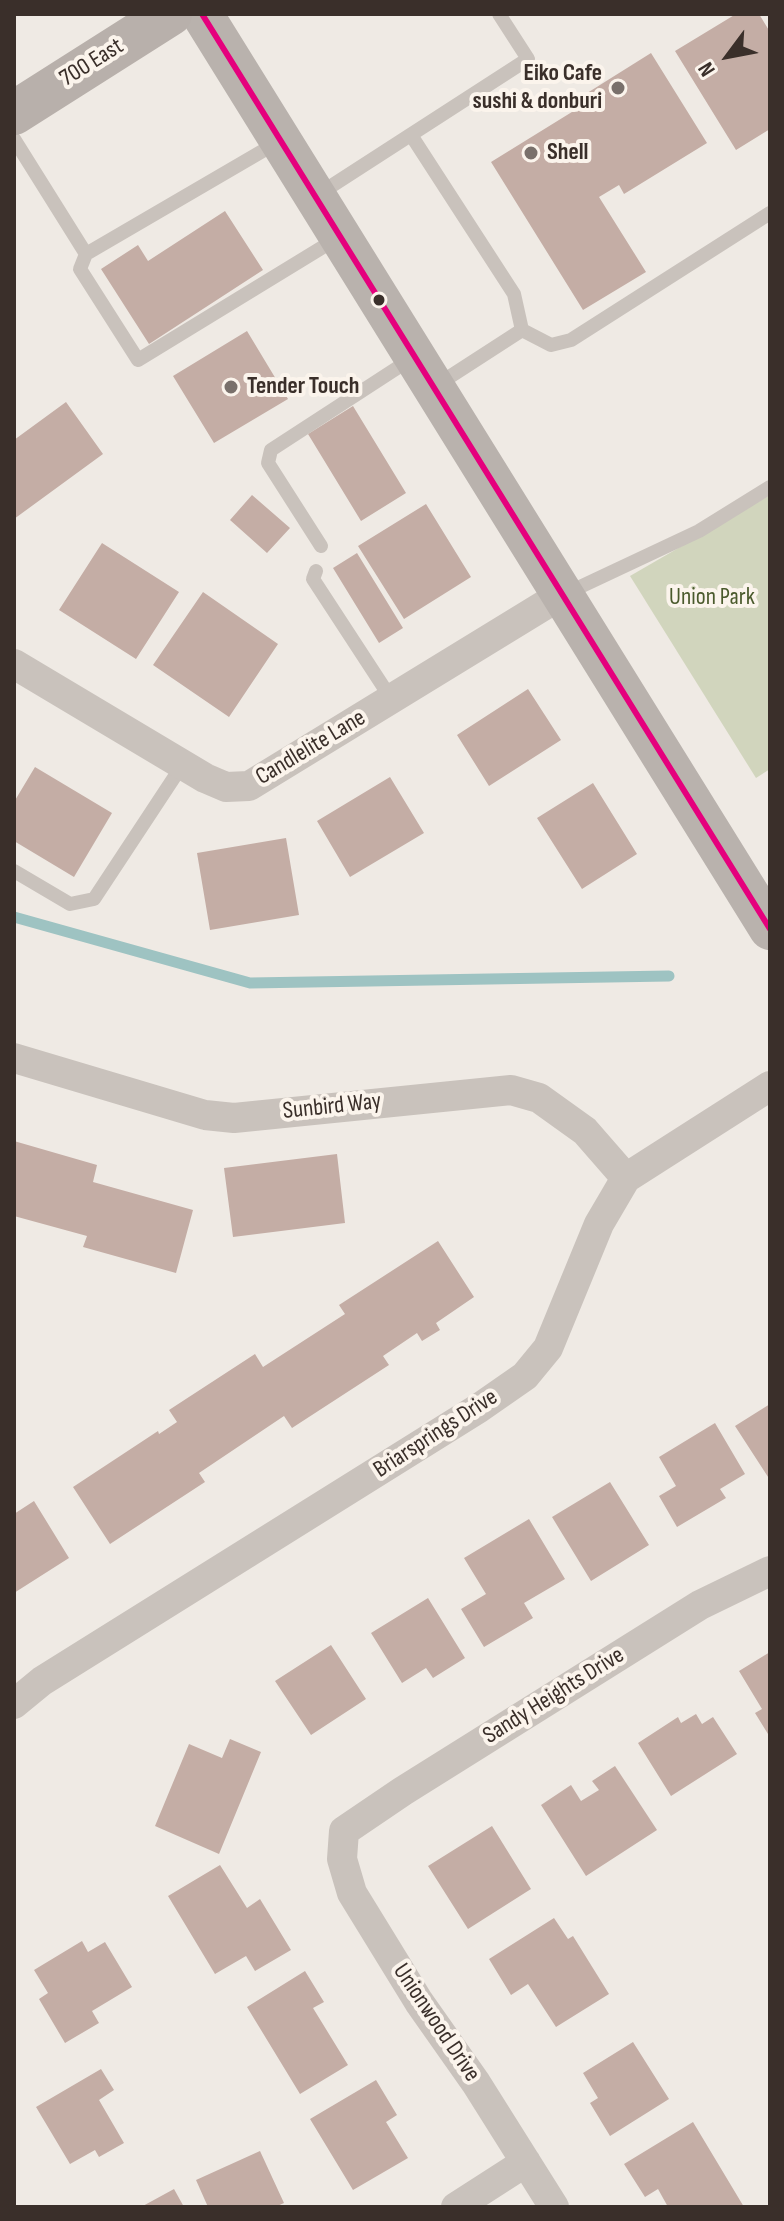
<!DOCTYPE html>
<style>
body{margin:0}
#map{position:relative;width:784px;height:2221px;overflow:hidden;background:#efeae4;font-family:"Sofia Sans Condensed",sans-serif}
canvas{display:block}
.frame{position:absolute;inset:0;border:16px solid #3a2f2a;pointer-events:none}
.north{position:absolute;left:688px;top:16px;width:80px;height:80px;-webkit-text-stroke:6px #fbf4ec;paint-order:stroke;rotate:238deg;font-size:22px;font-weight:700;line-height:32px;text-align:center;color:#3a2f2a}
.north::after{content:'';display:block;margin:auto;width:28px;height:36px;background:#3a2f2a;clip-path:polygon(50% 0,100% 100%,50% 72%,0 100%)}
</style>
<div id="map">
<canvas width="784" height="2221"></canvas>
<div class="frame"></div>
<div class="north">N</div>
</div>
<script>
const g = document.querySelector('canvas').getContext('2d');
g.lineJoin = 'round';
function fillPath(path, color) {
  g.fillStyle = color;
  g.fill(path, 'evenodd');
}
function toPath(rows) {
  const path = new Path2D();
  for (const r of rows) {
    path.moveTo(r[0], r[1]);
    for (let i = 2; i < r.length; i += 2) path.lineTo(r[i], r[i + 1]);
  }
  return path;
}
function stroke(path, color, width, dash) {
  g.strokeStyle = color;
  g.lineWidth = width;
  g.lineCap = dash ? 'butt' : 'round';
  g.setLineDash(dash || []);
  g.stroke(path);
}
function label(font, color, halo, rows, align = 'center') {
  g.font = font + ' "Sofia Sans Condensed",sans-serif';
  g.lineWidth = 8;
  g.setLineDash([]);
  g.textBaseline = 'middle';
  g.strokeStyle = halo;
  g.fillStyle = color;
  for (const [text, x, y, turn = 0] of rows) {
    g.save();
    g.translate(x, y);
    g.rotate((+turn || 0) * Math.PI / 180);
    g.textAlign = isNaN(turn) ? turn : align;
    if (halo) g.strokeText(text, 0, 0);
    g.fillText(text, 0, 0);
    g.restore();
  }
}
fillPath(toPath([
 [770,495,770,769,756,778,630,576]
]), '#d1d5bd');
stroke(toPath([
 [14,917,250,983,669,976]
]), '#9ec3c2', 11);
fillPath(toPath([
 [736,14,759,14,770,32,770,129,736,150,675,51],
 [651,53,707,143,624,194,619,185,599,197,646,272,583,310,491,162,580,107,576,100],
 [225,211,263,270,149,344,101,269,138,245,148,261],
 [247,331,288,399,214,443,173,376],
 [66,402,103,454,14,519,14,440],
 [353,406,406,493,361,521,308,434],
 [252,495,290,528,267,553,230,520],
 [426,504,471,577,404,619,358,546],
 [102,543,179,592,136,659,59,610],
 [357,553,403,628,379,643,333,568],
 [203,592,278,644,229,717,153,665],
 [528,689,561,740,489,786,457,735],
 [35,767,112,813,74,877,14,841,14,802],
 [390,777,424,833,350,877,317,821],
 [593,783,637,854,582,889,537,818],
 [286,838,299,915,210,930,197,853],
 [14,1141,97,1165,93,1182,193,1210,176,1273,83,1247,87,1236,14,1216],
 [337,1154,345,1223,233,1237,224,1168],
 [438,1241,474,1297,436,1323,440,1330,422,1341,417,1333,383,1356,389,1365,292,1428,284,1416,199,1473,205,1482,110,1544,73,1487,158,1431,159,1434,177,1422,169,1410,255,1354,263,1367,345,1314,339,1305],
 [770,1404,770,1480,735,1426],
 [715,1423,745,1474,720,1489,726,1498,677,1527,659,1496,676,1486,659,1457],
 [610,1482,649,1545,591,1581,552,1517],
 [34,1501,69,1558,14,1593,14,1514],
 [529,1519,565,1579,524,1603,533,1618,484,1647,461,1609,486,1594,464,1558],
 [428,1598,465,1658,433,1678,426,1668,402,1683,371,1633],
 [331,1645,366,1699,311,1735,275,1681],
 [770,1652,770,1732,768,1734,755,1713,762,1709,739,1671],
 [696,1714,702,1724,713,1717,737,1754,671,1796,638,1743,678,1717,681,1723],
 [230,1739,261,1752,219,1854,155,1826,189,1744,222,1758],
 [615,1766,657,1830,586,1876,541,1805,571,1785,581,1801,599,1790,592,1781],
 [492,1826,531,1889,468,1929,428,1866],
 [220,1865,247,1908,260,1899,291,1950,255,1971,246,1956,215,1974,168,1896],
 [554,1918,568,1939,573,1936,609,1994,556,2027,528,1984,511,1995,489,1959],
 [82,1941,88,1952,105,1942,132,1987,92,2011,99,2023,65,2043,39,1999,48,1993,34,1970],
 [305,1971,324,2002,313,2008,348,2065,300,2094,247,2007],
 [633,2042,669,2099,610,2136,590,2103,598,2098,583,2073],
 [101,2069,114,2090,99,2100,124,2143,99,2157,95,2150,70,2164,36,2107],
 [376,2080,397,2115,386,2122,408,2158,353,2190,310,2119],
 [693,2122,744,2207,668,2207,658,2189,645,2197,624,2164],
 [260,2151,284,2203,275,2207,208,2207,196,2180],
 [174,2189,184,2207,141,2207]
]), '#c4ada5');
stroke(toPath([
 [411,135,514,294,522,330],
 [14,139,86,254],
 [278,142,86,254,80,269,138,360,336,239],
 [319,194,528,59,499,14],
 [522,330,551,345,571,340,770,213],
 [437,385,522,330],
 [321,546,268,463,271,450,411,359],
 [316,571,313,579,392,700],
 [565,594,699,531,770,487],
 [14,871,70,904,94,899,183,764]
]), '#c9c2bc', 14);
stroke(toPath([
 [14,664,205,778,226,787,249,786,561,595],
 [14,1058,205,1115,234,1118,511,1090,539,1098,585,1131,626,1178],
 [14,1704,42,1681,479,1408,525,1376,548,1348,599,1224,626,1178,770,1086],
 [456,2207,526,2162],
 [554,2207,476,2083,419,2002,352,1893,342,1859,344,1831,403,1791,700,1605,770,1571]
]), '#c9c2bc', 30);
stroke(toPath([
 [202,14,770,929]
]), '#b9b2ad', 42);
stroke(toPath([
 [14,113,170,14]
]), '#b8b0ab', 44);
stroke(toPath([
 [202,14,770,929]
]), '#e5007d', 6);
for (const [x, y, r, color] of [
 [618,88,8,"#79706b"],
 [531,153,8,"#79706b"],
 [379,300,7,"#3a2f2a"],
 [231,387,8,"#79706b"]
]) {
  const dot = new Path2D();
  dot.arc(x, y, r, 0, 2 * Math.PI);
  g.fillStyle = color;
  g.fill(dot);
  stroke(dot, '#fbf4ec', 3);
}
label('24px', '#3a2f2a', '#fbf4ec', [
 ["700 East",92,63,-32],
 ["Candlelite Lane",311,748,-31],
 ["Sunbird Way",332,1107,-6],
 ["Briarsprings Drive",436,1434,-33],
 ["Sandy Heights Drive",554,1696,-32],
 ["Unionwood Drive",436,2023,56]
]);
label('bold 24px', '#3a2f2a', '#fbf4ec', [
 ["Eiko Cafe",602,74,"right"],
 ["sushi & donburi",602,102,"right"],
 ["Shell",547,153],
 ["Tender Touch",247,387]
], 'left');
label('24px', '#4a5a2c', '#fbf4ec', [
 ["Union Park",712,598]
]);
</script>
